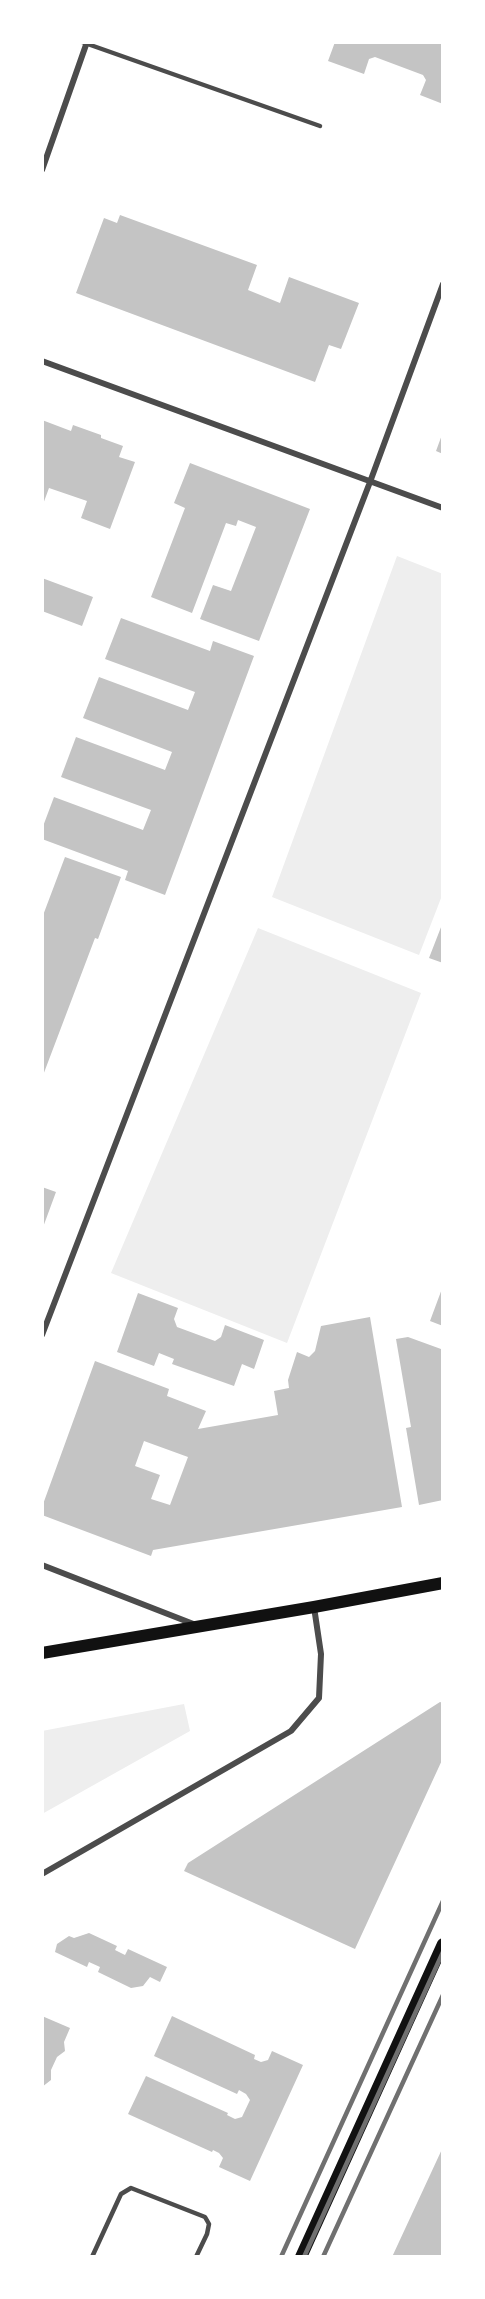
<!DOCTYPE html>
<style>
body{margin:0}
#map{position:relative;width:485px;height:2299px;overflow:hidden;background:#fff;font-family:Roboto,sans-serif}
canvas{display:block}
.frame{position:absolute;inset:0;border:44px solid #fff;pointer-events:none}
</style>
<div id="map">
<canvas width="485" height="2299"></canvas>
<div class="frame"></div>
</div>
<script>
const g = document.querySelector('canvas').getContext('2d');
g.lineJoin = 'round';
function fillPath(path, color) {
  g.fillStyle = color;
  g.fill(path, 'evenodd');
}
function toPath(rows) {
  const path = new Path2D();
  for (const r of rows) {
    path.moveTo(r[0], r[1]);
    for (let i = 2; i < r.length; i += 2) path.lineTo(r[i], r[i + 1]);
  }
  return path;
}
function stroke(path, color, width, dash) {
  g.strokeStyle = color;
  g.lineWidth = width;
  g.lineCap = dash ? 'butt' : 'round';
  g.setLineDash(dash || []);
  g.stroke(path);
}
fillPath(toPath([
 [397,556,443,574,443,893,419,955,272,897],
 [258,928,421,993,287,1343,111,1273],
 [184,1704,190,1731,42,1814,42,1731]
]), '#eee');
fillPath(toPath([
 [335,42,443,42,443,104,420,95,426,80,423,75,375,57,369,59,364,74,328,61],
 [120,215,257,265,248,290,280,303,289,277,359,303,341,349,329,345,315,382,76,293,104,218,117,223],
 [42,420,71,431,73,425,101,435,101,438,123,446,119,457,135,462,110,529,81,518,87,501,49,488,42,507],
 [443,432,443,454,436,451],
 [190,463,310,509,259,641,200,619,213,585,231,591,256,527,238,520,236,526,226,523,192,613,151,597,185,508,174,503],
 [42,578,93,597,82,626,42,611],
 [121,618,210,651,213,641,254,656,165,895,125,880,128,871,42,839,42,829,54,797,143,830,151,810,61,777,76,737,165,770,172,752,83,718,99,677,188,710,195,692,105,659],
 [65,857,121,877,98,939,95,938,42,1078,42,918],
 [443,922,443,963,429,958],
 [42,1187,56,1192,42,1230],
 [443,1286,443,1326,430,1321],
 [138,1293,178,1308,174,1319,177,1327,215,1341,221,1337,225,1325,264,1340,254,1369,242,1364,234,1386,172,1364,174,1359,159,1353,154,1366,117,1352],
 [370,1317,402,1507,153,1550,151,1556,42,1515,42,1507,95,1361,169,1389,167,1396,206,1411,198,1429,278,1415,274,1391,289,1388,288,1380,297,1352,309,1357,315,1351,321,1326],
 [144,1441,188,1457,170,1505,151,1499,160,1475,135,1466],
 [408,1337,441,1349,443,1358,443,1500,419,1505,406,1428,411,1427,396,1339],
 [440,1702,443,1703,443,1758,355,1949,184,1871,188,1863],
 [89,1933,117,1946,115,1950,125,1955,128,1949,167,1967,160,1982,150,1977,143,1986,131,1988,98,1972,100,1967,89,1962,87,1967,55,1952,57,1944,69,1936,74,1938],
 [42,2016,70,2028,64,2042,65,2051,57,2057,51,2070,51,2080,42,2087],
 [172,2016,255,2055,254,2059,261,2062,268,2060,272,2051,303,2065,250,2181,219,2167,223,2158,219,2153,213,2150,212,2152,128,2114,146,2076,228,2113,227,2115,235,2119,242,2117,250,2100,246,2094,239,2090,237,2094,154,2056],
 [443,2147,443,2257,392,2257]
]), '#c4c4c4');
stroke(toPath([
 [82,42,320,126],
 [92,2257,121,2194,131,2188,205,2217,209,2224,207,2234,196,2257]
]), '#4c4c4c', 4.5);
stroke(toPath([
 [42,170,87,42],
 [42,361,443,508],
 [42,1335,370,482,443,284],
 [42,1565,196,1625],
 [42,1874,291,1731,319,1698,321,1654,314,1607]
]), '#4c4c4c', 6);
stroke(toPath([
 [42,1653,314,1607,443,1583],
 [301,2257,443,1944]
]), '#111', 12);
stroke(toPath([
 [281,2257,443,1901],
 [304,2257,443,1952],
 [323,2257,443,1995]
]), '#707070', 4.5);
</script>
